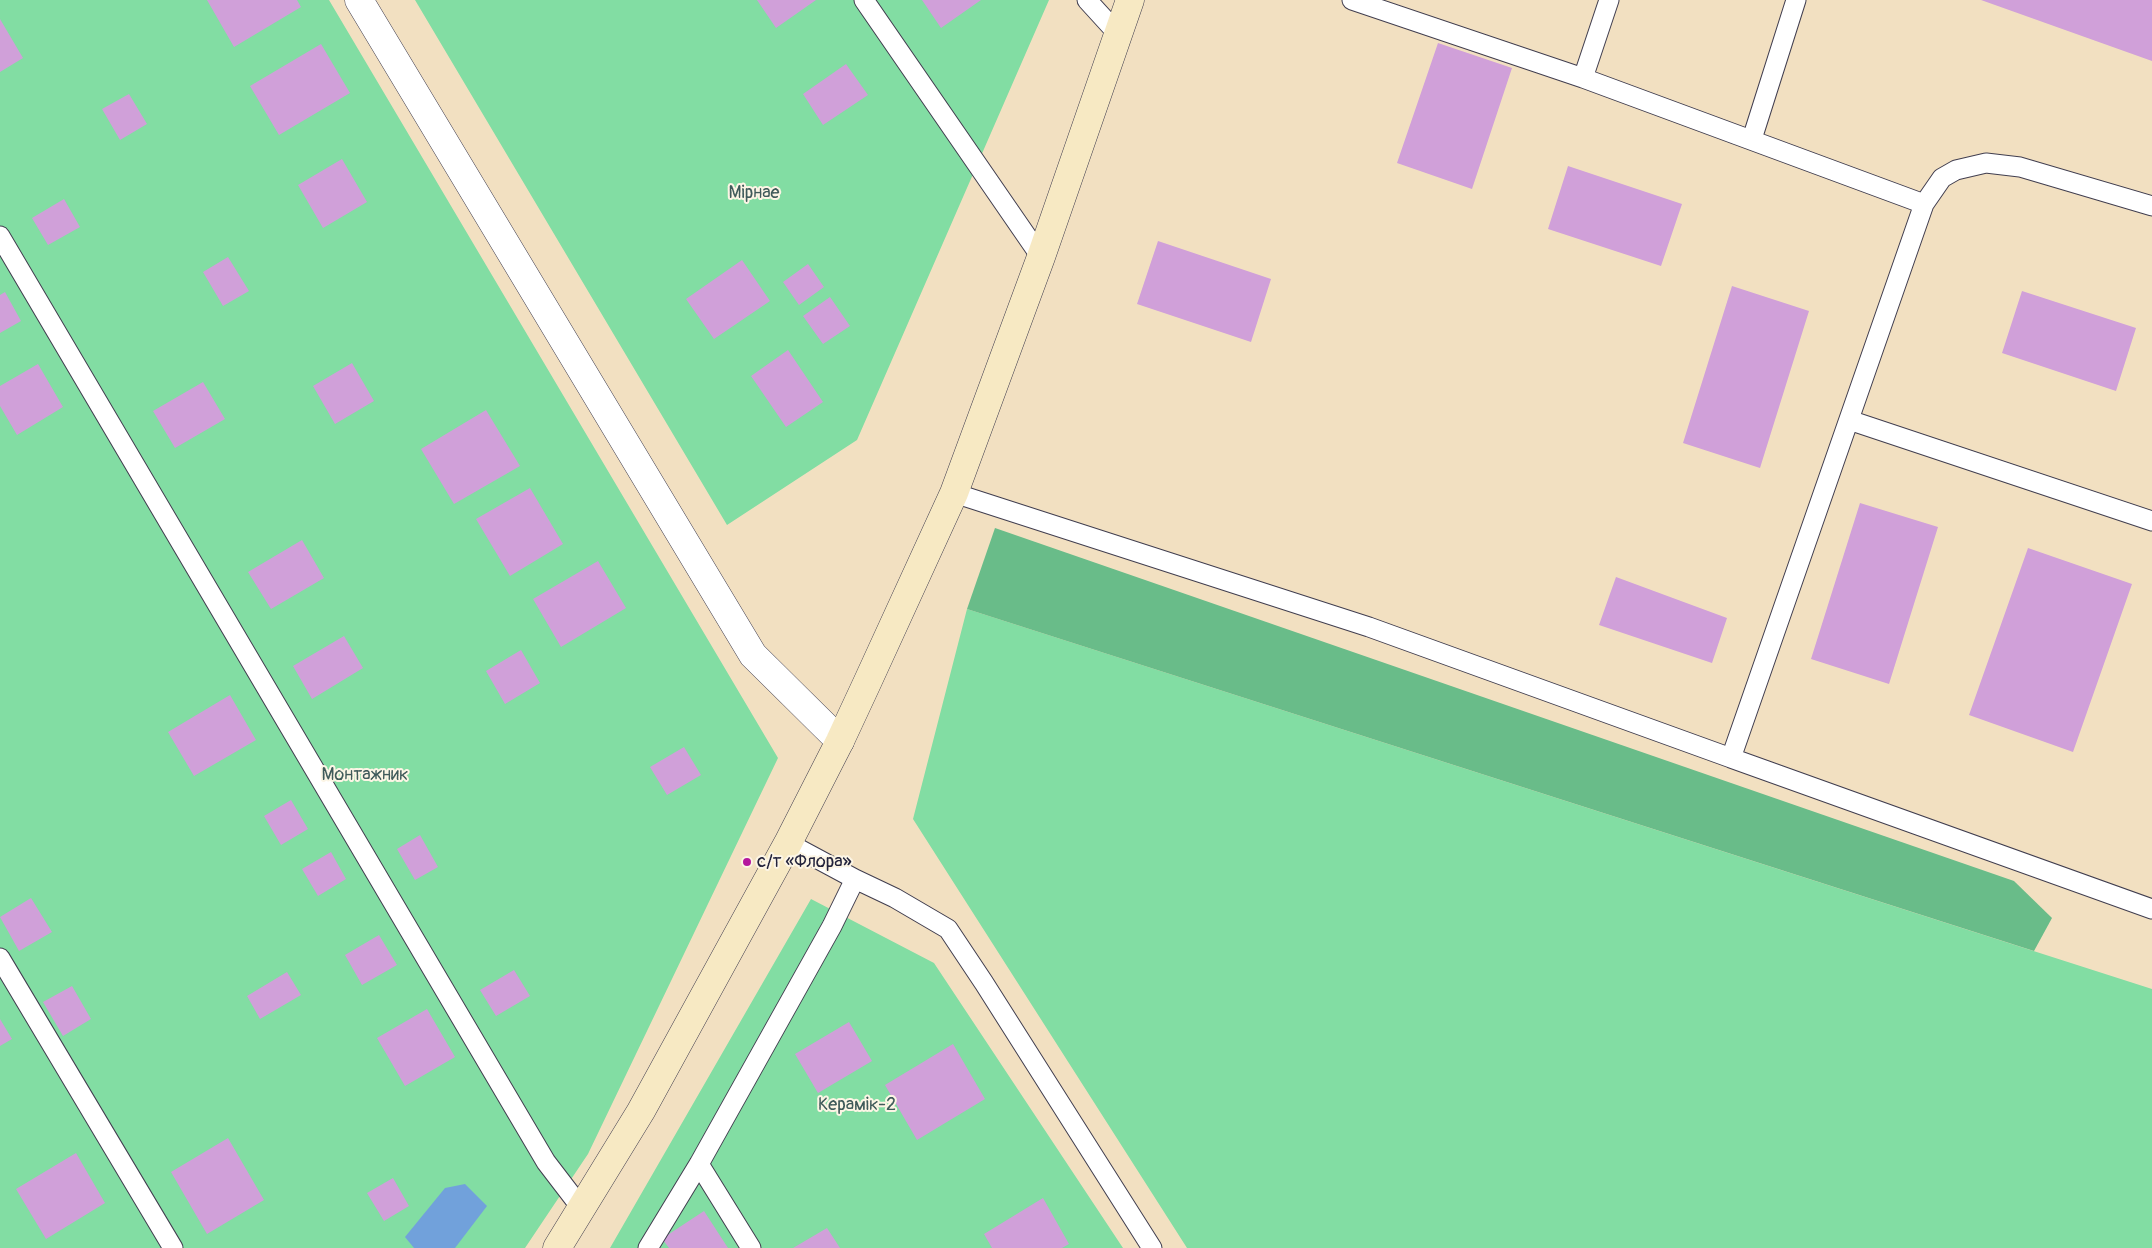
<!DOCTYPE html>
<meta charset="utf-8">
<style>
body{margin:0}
canvas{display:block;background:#f2e0c1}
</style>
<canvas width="2152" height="1248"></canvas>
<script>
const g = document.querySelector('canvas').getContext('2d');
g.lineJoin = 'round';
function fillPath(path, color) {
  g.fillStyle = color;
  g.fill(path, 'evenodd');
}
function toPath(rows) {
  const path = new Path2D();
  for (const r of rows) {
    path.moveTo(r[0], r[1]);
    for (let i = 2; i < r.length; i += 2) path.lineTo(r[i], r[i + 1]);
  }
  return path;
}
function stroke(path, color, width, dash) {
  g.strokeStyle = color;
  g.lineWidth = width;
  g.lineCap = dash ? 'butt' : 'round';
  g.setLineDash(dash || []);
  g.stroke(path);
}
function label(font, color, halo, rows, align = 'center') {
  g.font = font + ' Pangolin,sans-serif';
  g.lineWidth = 4;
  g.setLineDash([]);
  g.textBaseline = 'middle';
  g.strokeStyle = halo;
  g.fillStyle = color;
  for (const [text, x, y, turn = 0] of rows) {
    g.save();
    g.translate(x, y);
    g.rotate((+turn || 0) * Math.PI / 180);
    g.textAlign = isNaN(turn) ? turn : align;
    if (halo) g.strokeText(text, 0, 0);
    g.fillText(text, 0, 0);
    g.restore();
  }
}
fillPath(toPath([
 [0,0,329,0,778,758,588,1154,525,1248,0,1248],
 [415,0,1049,0,857,440,727,525],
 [967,609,2152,989,2152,1248,1187,1248,913,819],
 [811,899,934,963,1123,1248,610,1248]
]), '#82dda3');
fillPath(toPath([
 [995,528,2014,881,2052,918,2034,951,967,609]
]), '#69bc89');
fillPath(toPath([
 [465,1184,487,1206,455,1248,414,1248,405,1237,445,1188]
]), '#71a1db');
fillPath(toPath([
 [207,0,297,0,301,7,234,47],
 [757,0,816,0,776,28],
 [922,0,981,0,941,28],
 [1981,0,2152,0,2152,61],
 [0,19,23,58,0,72],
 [1438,43,1512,68,1472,189,1397,163],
 [321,44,350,93,279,135,250,86],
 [846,64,868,95,823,125,803,94],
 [129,94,147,124,120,140,102,109],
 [342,159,367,202,323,228,298,185],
 [1568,166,1682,204,1661,266,1548,229],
 [64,199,80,227,48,245,32,218],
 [1158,241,1271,279,1251,342,1137,304],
 [228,257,249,291,223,306,203,272],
 [742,260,770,301,714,339,686,299],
 [808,264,824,287,799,305,783,282],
 [1732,286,1809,311,1760,468,1683,443],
 [2022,291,2136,328,2116,391,2002,353],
 [5,292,21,321,0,333,0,295],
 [830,297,850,326,823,344,803,316],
 [788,350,823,402,786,427,751,376],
 [352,363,374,401,335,424,313,386],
 [38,364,63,407,17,435,0,406,0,386],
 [203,382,225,419,175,448,153,411],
 [486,410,520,466,454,504,421,449],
 [530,488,563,544,510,576,476,519],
 [1860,503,1938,527,1889,684,1811,659],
 [302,540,324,578,271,609,248,572],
 [2028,548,2132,584,2073,752,1969,715],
 [598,561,626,608,561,647,533,599],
 [1616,577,1727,618,1712,663,1599,625],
 [344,636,363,668,312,699,293,666],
 [521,650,540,683,505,704,486,671],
 [230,695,256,740,194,776,168,732],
 [684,747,701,775,667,795,650,767],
 [291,800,308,829,281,845,264,816],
 [420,835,438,867,415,880,397,849],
 [331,852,346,879,318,896,302,869],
 [31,898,52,932,19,951,0,917],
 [379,935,397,965,362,985,345,955],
 [514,970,530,996,496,1016,480,990],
 [287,972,301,995,260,1019,247,996],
 [72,986,91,1019,63,1036,43,1002],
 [427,1009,455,1057,405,1086,377,1038],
 [0,1019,12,1039,0,1046],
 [849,1022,872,1061,818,1093,795,1054],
 [953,1044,985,1099,917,1140,885,1085],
 [228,1138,264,1200,207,1234,171,1172],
 [76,1153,105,1203,46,1239,16,1189],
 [393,1178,409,1206,384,1221,367,1193],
 [1043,1198,1069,1244,1062,1248,992,1248,984,1234],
 [704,1211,728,1248,669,1248,663,1240,667,1237,666,1236],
 [827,1228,840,1248,793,1248]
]), '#d0a0d9');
const lane = toPath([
 [864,0,1041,257],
 [1087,0,1118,34],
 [1583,78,1609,0],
 [1752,139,1796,0],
 [1924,204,1942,178,1956,170,1986,163,2020,167,2152,206],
 [0,236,546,1162,582,1209],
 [1849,420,2152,521],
 [954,493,1369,627,1731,758,1924,204,1583,78,1352,0],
 [1731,758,2152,909],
 [788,843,855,879,895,898,948,929,984,983,1152,1248],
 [0,958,173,1248],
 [699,1164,751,1248],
 [648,1248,699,1164,832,926,855,879]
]);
const street = toPath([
 [359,0,753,655,840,741]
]);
const secondary = toPath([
 [557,1248,641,1111,788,843,840,741,867,683,954,493,1041,257,1130,0]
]);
stroke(lane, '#413e4f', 21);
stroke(street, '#413e4f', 29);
stroke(secondary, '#413e4f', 29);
stroke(lane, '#fff', 19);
stroke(street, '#fff', 28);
stroke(secondary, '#f7e9c3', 28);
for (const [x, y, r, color] of [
 [747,862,5,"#b5179e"]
]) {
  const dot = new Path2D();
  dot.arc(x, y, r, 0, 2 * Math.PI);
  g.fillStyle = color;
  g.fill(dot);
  stroke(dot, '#fcf5e5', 2);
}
label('18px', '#3f5a5a', '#fcf5e5', [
 ["Мірнае",754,193],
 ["Монтажник",365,775],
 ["Керамік-2",857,1105]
]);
label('18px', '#22223b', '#fcf5e5', [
 ["с/т «Флора»",757,862]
], 'left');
</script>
